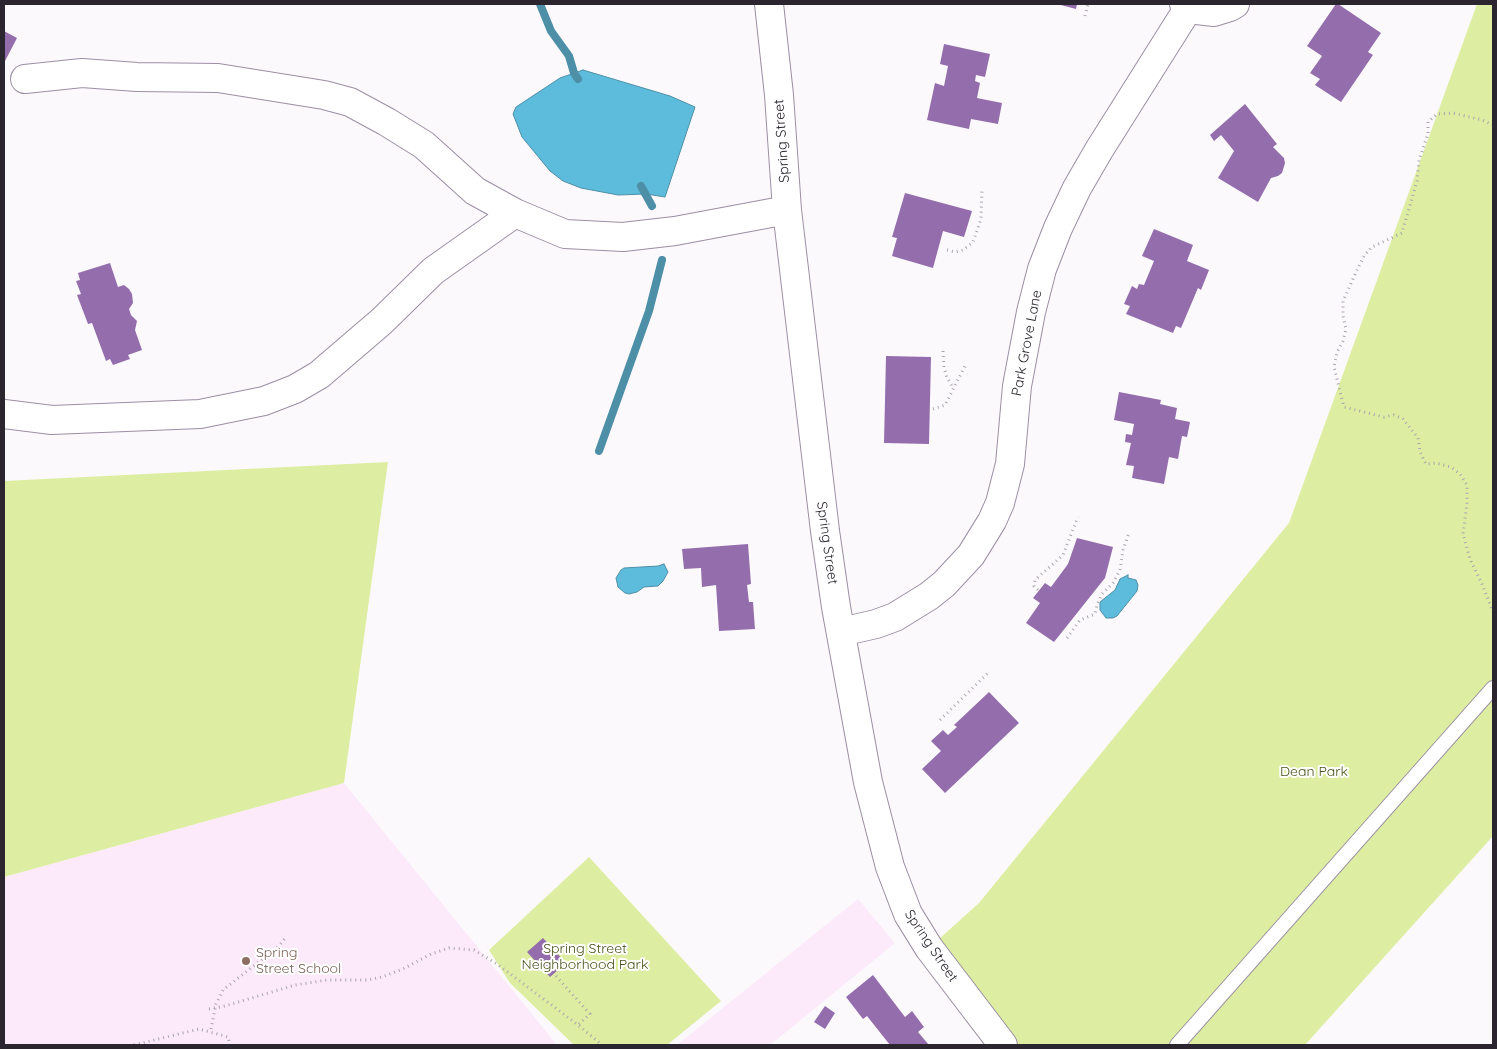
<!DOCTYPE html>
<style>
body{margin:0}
#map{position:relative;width:1497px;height:1049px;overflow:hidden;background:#fcf9fd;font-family:Quicksand,sans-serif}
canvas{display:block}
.frame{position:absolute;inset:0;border:5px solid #2a252e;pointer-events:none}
</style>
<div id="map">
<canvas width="1497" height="1049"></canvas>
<div class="frame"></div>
</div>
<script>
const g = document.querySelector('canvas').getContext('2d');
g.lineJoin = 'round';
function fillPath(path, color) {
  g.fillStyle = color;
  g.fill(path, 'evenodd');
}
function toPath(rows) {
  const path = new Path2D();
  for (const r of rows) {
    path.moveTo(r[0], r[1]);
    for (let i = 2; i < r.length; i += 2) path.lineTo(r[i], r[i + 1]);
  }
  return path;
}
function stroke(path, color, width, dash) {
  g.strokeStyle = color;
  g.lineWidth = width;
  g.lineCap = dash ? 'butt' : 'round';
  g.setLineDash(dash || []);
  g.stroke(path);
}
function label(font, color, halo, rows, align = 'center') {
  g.font = font + ' Quicksand,sans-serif';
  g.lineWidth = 4;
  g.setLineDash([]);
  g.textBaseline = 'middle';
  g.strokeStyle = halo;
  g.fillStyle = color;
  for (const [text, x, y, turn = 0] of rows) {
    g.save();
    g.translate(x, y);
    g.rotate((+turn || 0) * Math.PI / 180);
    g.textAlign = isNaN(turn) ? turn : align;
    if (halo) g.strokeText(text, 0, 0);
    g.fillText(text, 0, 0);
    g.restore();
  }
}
fillPath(toPath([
 [344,783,557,1045,4,1045,4,877],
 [858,899,895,943,770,1045,677,1045]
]), '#fce9fa');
fillPath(toPath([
 [1477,4,1493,4,1493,836,1305,1045,1003,1045,929,948,979,903,1289,523],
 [388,462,344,783,4,877,4,481],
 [589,857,721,1001,667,1045,574,1045,510,983,489,950]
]), '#ddeea2');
const water = toPath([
 [583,70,670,96,695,107,665,197,646,194,618,195,581,188,563,181,550,171,522,137,513,114,516,107,560,78,583,70],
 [664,564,668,572,663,581,658,586,644,587,637,592,629,594,625,593,618,587,616,578,621,570,624,568,658,566,664,564],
 [1128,575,1128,578,1136,580,1138,585,1137,591,1117,616,1113,618,1106,618,1100,610,1100,602,1115,590,1120,579,1128,575]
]);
fillPath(water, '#5dbcdc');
stroke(water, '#4e8fa8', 1);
stroke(toPath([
 [540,4,551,31,569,56,574,73,578,79],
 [641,186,652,206],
 [599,451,649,311,662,260]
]), '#4e8fa8', 8);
fillPath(toPath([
 [1057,4,1077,4,1076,9],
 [1336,4,1338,4,1381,33,1368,52,1373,55,1341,102,1315,85,1320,79,1310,73,1322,56,1307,46],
 [4,31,17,38,4,63],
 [944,44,990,54,985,77,976,75,975,81,980,83,977,98,1002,103,998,124,971,119,969,129,927,120,935,83,944,86,948,66,940,64],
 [1245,104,1277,144,1273,147,1284,158,1285,163,1282,173,1278,176,1271,178,1258,202,1218,178,1234,151,1221,135,1214,141,1210,135],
 [905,193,972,211,964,237,943,231,933,268,892,256,897,238,892,237],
 [1154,229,1193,245,1187,261,1209,270,1201,290,1198,288,1181,328,1176,326,1173,333,1126,314,1130,306,1124,304,1132,286,1137,289,1139,284,1144,285,1154,261,1142,256],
 [110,263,118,287,124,285,129,289,132,294,133,303,129,309,131,315,137,321,135,330,142,350,128,355,130,359,113,365,110,359,106,361,92,323,88,324,77,295,81,294,76,281,80,280,78,273],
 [886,356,931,357,929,444,884,443],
 [1119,392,1161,400,1160,404,1177,408,1175,419,1190,422,1187,437,1182,436,1178,459,1169,457,1164,484,1132,478,1134,466,1126,465,1131,443,1125,442,1126,434,1132,435,1134,424,1114,420],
 [1077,538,1113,547,1105,578,1054,642,1026,623,1040,603,1033,598,1045,583,1051,587,1068,564],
 [748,544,751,584,747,585,749,602,753,602,755,629,719,631,716,585,702,587,701,568,684,569,682,549],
 [989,692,1019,723,945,793,922,769,941,751,931,741,943,730,948,735,957,727,954,725],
 [543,938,566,963,550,977,527,952],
 [873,975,905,1017,912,1011,924,1027,918,1032,929,1045,890,1045,867,1016,863,1019,846,997],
 [825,1006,835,1013,825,1029,814,1022]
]), '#946eac');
const service = toPath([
 [1177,1045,1493,688]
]);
const minor = toPath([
 [769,4,779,95,787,210,825,531,836,607,868,782,890,867,908,914,929,948,1003,1045],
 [1184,4,1197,10,1214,12,1230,7,1235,4],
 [25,79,82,73,137,77,218,78,324,95,350,102,387,122,424,145,475,191,515,213],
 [4,414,52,420,200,414,264,401,295,389,319,375,382,321,433,271,515,213,565,234,623,237,675,231,787,210],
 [841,632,876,624,895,617,929,596,944,584,971,555,992,521,1000,503,1010,464,1017,386,1031,312,1042,269,1058,228,1077,188,1099,150,1189,7]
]);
stroke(service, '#9b8fa3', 16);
stroke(minor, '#9b8fa3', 30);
stroke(toPath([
 [1085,16,1088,4],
 [1493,125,1482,120,1453,113,1437,114,1428,122,1428,134,1419,160,1417,181,1402,233,1372,247,1364,256,1358,268,1343,301,1343,316,1346,329,1343,341,1337,352,1334,367,1344,407,1384,417,1394,415,1403,419,1418,438,1420,452,1426,464,1436,463,1451,467,1460,474,1467,485,1467,504,1463,534,1470,559,1482,584,1493,612],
 [947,250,955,252,963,250,973,242,981,219,982,188],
 [943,351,944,367,947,378,953,387],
 [933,409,945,405,966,364],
 [1038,590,1034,586,1035,580,1063,555,1078,517],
 [1067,638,1080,620,1095,614,1097,605,1102,594,1113,583,1120,570,1123,550,1129,533],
 [940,720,988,673],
 [556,976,590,1014,578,1025],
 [209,1009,225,1006,295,985,327,980,367,980,382,977,403,969,431,954,449,948,474,950,497,964,578,1025,602,1045],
 [211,1029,216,1004,223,990,279,946,286,937],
 [134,1045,199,1029,228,1037,230,1045]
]), '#a9a5ab', 3, [1, 4]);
stroke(service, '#fff', 14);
stroke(minor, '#fff', 28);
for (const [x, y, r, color] of [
 [246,961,5,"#8d6e63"]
]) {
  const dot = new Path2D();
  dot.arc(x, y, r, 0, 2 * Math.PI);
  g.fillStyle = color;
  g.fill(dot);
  stroke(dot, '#fff', 2);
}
label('14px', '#2a252e', '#fff', [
 ["Spring Street",782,141,-94],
 ["Park Grove Lane",1027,343,-79],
 ["Spring Street",827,543,82],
 ["Spring Street",931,946,56]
]);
label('14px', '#48521b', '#fff', [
 ["Dean Park",1314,772],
 ["Spring Street",585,949],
 ["Neighborhood Park",585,965]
]);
label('14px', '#785e54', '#fff', [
 ["Spring",256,953],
 ["Street School",256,969]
], 'left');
</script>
